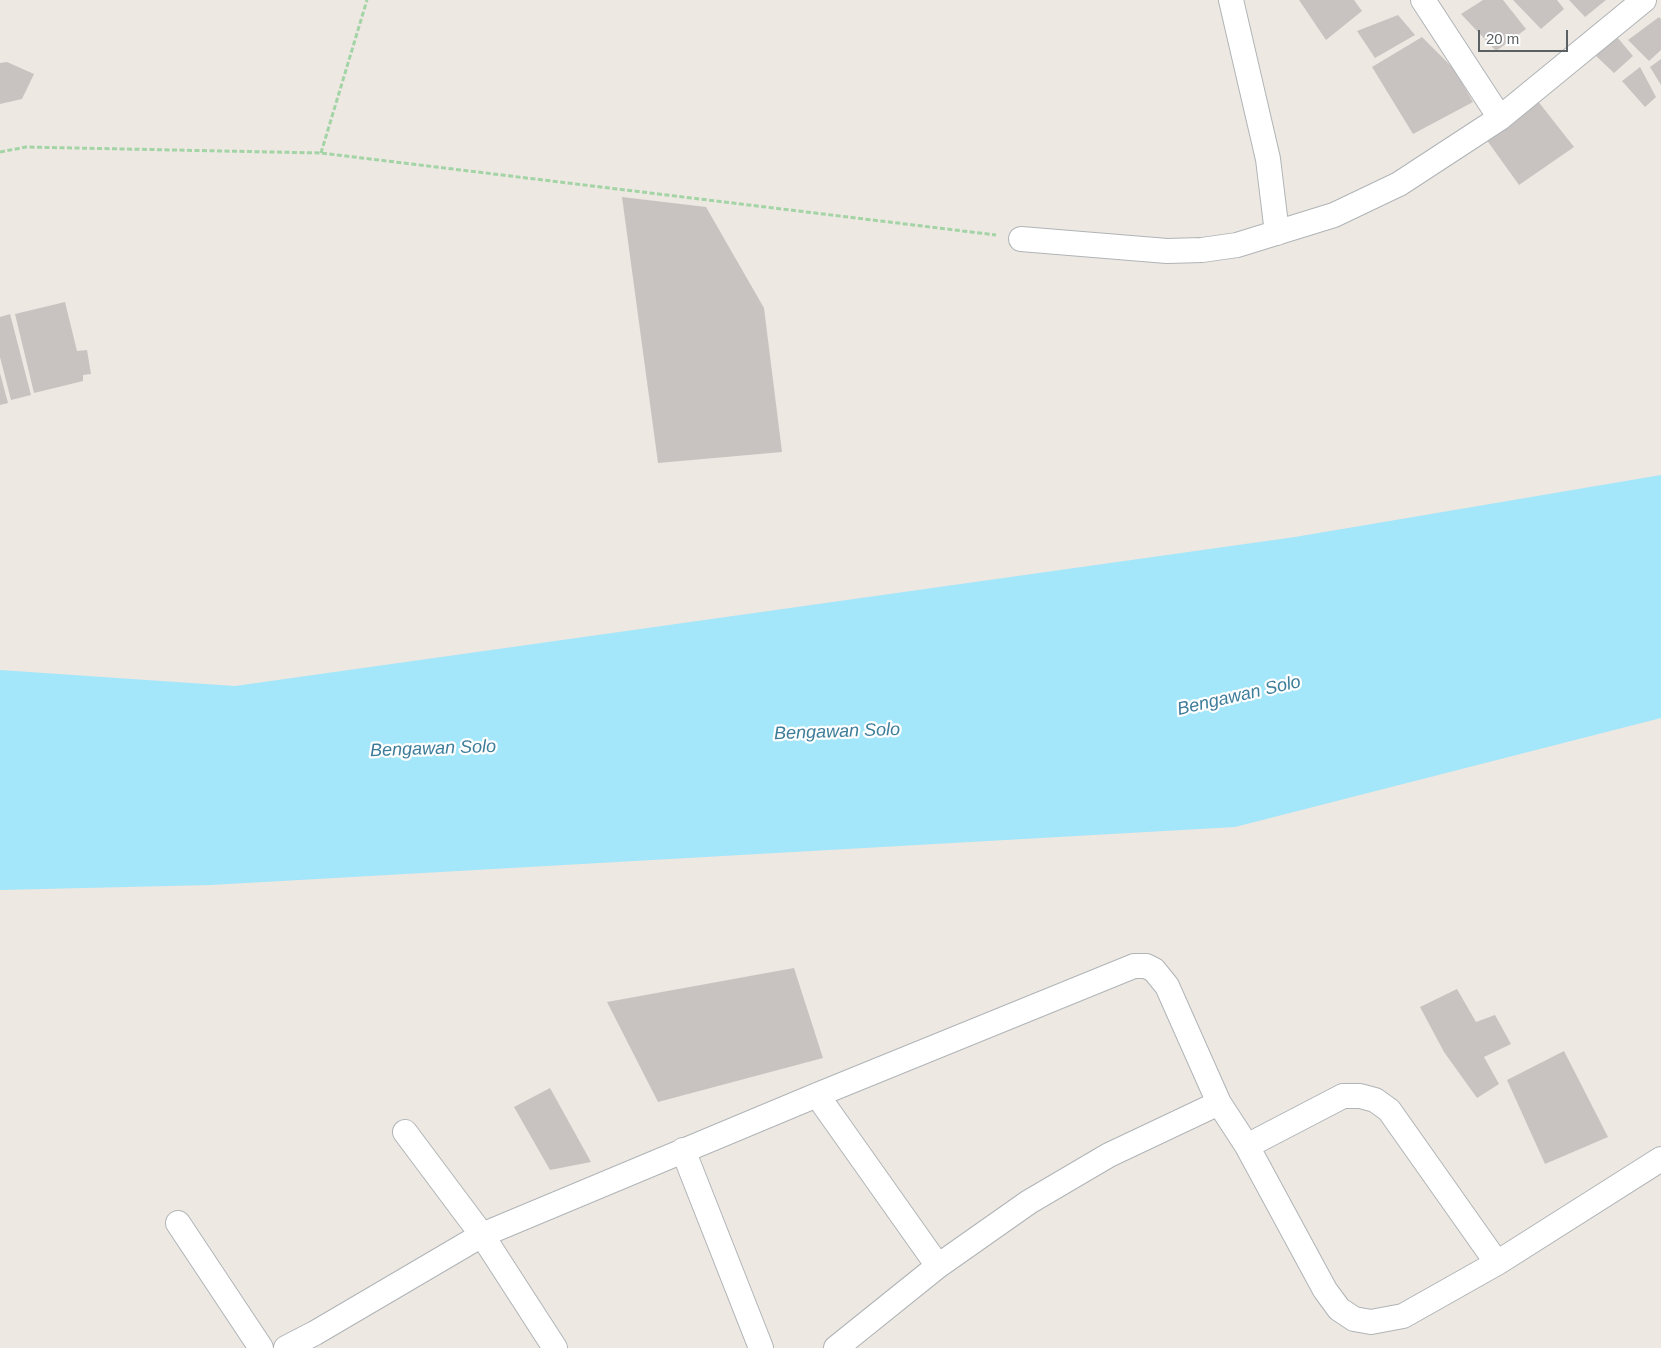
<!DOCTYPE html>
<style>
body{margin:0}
#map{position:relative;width:1661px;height:1348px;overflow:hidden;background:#ede8e2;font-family:Arial,sans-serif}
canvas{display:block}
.scale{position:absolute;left:1478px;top:30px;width:90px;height:22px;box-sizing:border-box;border:2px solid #5b6062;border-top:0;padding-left:6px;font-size:15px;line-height:18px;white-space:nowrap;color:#5b6062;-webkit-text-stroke:4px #fff;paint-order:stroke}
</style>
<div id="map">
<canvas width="1661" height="1348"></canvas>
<div class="scale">20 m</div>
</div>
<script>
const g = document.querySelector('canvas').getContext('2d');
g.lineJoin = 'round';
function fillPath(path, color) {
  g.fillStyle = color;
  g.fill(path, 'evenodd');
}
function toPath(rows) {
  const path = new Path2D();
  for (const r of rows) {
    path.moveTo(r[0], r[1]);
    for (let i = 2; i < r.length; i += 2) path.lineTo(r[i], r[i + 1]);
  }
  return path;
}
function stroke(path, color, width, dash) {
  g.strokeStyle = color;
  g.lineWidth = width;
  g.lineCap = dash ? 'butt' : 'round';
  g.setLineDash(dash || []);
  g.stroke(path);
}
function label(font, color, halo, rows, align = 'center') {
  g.font = font + ' Arial,sans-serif';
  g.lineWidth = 4.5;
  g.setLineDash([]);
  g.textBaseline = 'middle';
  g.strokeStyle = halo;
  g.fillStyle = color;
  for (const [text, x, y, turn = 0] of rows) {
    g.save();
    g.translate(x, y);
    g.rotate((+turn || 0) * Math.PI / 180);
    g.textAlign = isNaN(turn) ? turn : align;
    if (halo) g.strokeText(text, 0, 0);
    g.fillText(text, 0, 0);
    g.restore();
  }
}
fillPath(toPath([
 [1661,475,1661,718,1235,827,211,885,0,890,0,670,235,686,1295,537]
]), '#a4e6fa');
fillPath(toPath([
 [1299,0,1354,0,1362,11,1326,40],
 [1483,0,1503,0,1526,29,1496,51,1461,14],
 [1513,0,1557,0,1564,9,1541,29],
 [1569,0,1606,0,1585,17],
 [1398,15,1415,35,1375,58,1357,31],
 [1659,17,1661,19,1661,50,1649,61,1628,40],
 [1422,37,1454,69,1473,102,1413,134,1372,67],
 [1617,37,1633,56,1614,73,1595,55],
 [1661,59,1661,85,1650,67],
 [7,62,34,74,22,99,0,104,0,63],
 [1640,67,1656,97,1645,107,1622,81],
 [1537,100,1574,147,1519,185,1486,139],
 [622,197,706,207,764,308,782,452,658,463],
 [65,302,77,351,87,350,91,374,83,375,83,381,34,393,15,314],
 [10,314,31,395,11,400,0,357,0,317],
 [0,373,8,403,0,405],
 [794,968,823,1058,658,1102,607,1002],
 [1457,989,1476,1022,1495,1015,1511,1044,1484,1057,1499,1084,1477,1098,1444,1052,1420,1007],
 [1564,1051,1608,1137,1545,1164,1507,1080],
 [550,1088,591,1162,550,1170,514,1107]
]), '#c8c3c0');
const street = toPath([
 [1231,0,1268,159,1277,233],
 [1423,0,1500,118],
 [1021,239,1167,251,1202,250,1237,245,1334,215,1399,184,1500,118,1644,0],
 [817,1095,938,1266],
 [405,1132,482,1235,555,1348],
 [1247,1146,1343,1096,1360,1096,1375,1100,1389,1110,1497,1263],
 [683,1150,761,1348],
 [178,1223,261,1348],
 [286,1348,315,1333,482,1235,817,1095,1134,966,1146,966,1154,970,1167,986,1219,1103],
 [836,1348,938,1266,1029,1202,1109,1155,1219,1103,1247,1146,1325,1290,1339,1309,1354,1319,1371,1322,1403,1316,1497,1263,1661,1159]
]);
stroke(street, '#b0b4b7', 26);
stroke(toPath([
 [0,152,26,147,321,153,996,235],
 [321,153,367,0]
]), '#a3d4a6', 3, [5, 2.5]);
stroke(street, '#fff', 24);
label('italic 18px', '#3d7d9a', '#fff', [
 ["Bengawan Solo",1239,696,-13],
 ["Bengawan Solo",837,732,-2],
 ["Bengawan Solo",433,749,-2]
]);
</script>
